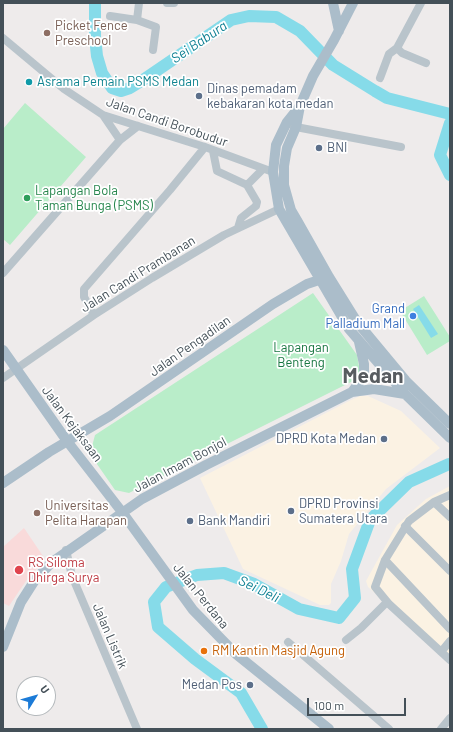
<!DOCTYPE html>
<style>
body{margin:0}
#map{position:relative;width:453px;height:732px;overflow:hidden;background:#eeebeb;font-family:Barlow,sans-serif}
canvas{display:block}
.frame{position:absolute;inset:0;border:4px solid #445058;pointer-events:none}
.north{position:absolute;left:16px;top:676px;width:40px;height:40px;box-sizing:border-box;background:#fff;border:1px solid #b4b9bc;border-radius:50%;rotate:53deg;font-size:11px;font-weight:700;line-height:16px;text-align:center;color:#445058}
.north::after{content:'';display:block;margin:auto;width:14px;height:18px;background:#1c7bd7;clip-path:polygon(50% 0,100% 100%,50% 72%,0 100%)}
.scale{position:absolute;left:307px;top:698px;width:99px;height:18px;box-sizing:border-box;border:2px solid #445058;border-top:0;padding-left:5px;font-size:12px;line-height:14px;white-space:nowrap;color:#445058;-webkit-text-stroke:3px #fff;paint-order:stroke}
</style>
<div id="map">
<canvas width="453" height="732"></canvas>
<div class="frame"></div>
<div class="north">U</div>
<div class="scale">100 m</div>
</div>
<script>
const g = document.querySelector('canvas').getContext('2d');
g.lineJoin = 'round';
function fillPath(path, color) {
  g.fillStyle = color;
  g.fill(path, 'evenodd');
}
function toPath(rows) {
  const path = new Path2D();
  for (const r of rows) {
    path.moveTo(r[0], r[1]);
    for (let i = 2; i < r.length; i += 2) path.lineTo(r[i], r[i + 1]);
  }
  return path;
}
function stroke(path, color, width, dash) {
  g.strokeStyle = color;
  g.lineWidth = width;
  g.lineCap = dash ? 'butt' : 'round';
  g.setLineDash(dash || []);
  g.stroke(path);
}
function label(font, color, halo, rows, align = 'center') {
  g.font = font + ' Barlow,sans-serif';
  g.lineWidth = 3.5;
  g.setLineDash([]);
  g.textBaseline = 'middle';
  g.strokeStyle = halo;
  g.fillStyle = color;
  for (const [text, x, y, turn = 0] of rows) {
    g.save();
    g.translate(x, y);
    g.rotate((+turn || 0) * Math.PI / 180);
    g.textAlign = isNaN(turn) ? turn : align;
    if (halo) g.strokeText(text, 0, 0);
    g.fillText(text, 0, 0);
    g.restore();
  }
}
fillPath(toPath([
 [360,396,368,396,401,411,440,448,386,489,349,534,341,561,331,584,331,603,329,605,320,605,243,569,200,478,351,400],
 [450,486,450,659,368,587,366,581,397,525,426,499]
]), '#fbf2e3');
fillPath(toPath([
 [24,528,45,559,26,581,9,606,3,603,3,547]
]), '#f9dada');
fillPath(toPath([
 [25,103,86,157,10,245,3,239,3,129],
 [313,293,357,355,361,377,129,493,115,490,90,454,95,435],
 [424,296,450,337,450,341,427,355,400,311]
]), '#b9edc9');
fillPath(toPath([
 [419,305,438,334,431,338,413,309]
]), '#86dbe9');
stroke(toPath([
 [95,3,95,37,97,56,102,73,112,88,121,91,130,88,143,80,231,20,249,16,276,17,300,31,333,65,375,91,387,98,450,114],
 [450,123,440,155,450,175],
 [262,729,241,693,195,659,158,627,154,602,166,587,197,575,224,573,254,584,299,609,339,618,355,598,352,569,370,520,409,482,449,464]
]), '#86dbe9', 12);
stroke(toPath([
 [167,3,174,3],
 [421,3,397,48,402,53,426,63],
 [110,16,137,20,156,27,153,50],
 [137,20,139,3],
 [3,38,64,89,103,115,205,147,273,172],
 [380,78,389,54,397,48],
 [103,115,120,140],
 [291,124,296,127,401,147],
 [213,151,217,171,247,185,263,169],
 [238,228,241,218,256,206,257,202,247,185],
 [3,273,120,140,138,126],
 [94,315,84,297,84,289,170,190,205,147],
 [3,378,94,315,152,278,224,235,279,209],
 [450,495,434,502,409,521,385,560,375,587,389,604,450,660],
 [434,502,450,517],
 [405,526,450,571],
 [66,550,72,576,137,729],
 [385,560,450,629],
 [346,640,361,628,387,602],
 [288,642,389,729],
 [441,652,450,641],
 [441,729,450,718]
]), '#b9c4cb', 8);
stroke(toPath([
 [333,3,339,31],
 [353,3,334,40,313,76,300,106,296,127,287,148,284,166,284,185,291,210,298,222,329,277,357,322,406,381,450,424],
 [299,107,287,122,276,145,273,172,279,209,349,329,405,394,450,438],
 [3,350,67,441,122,512,193,610,236,654,329,729],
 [352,392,364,376,364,364,359,342],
 [3,483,49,452,110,416,273,304,307,284,325,278],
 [3,647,21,602,35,580,52,562,142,499,206,465,352,392,374,389,405,394]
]), '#abbdca', 10);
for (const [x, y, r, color] of [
 [47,33,4,"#8d6e63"],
 [29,82,4,"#0f9aa8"],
 [199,96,4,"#5c6f8a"],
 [319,148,4,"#5c6f8a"],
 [27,198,4,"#2e9e5b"],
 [413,316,4,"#3f7fe0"],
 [384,439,4,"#5c6f8a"],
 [291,511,4,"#5c6f8a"],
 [37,513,4,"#8d6e63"],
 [190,521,4,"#5c6f8a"],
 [19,570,5,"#e0444e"],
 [204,651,4,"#e8710a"],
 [250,685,4,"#5c6f8a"]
]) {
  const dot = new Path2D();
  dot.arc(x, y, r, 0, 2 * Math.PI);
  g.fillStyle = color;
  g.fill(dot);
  stroke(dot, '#fff', 1.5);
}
label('13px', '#785e54', '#fff', [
 ["Picket Fence",55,26],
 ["Preschool",55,41],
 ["Universitas",45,506],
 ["Pelita Harapan",45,521]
], 'left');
label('13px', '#0d838f', '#fff', [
 ["Asrama Pemain PSMS Medan",37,82]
], 'left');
label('13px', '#4e5e75', '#fff', [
 ["Dinas pemadam",207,89],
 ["kebakaran kota medan",207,104],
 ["BNI",327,148],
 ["DPRD Kota Medan",376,439,"right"],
 ["DPRD Provinsi",299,504],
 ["Sumatera Utara",299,519],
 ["Bank Mandiri",198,521],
 ["Medan Pos",242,685,"right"]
], 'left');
label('13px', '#445058', '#fff', [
 ["Jalan Candi Borobudur",167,122,19],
 ["Jalan Candi Prambanan",138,274,-32],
 ["Jalan Pengadilan",190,346,-35],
 ["Jalan Kejaksaan",72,424,53],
 ["Jalan Imam Bonjol",180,465,-28],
 ["Jalan Perdana",201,596,51],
 ["Jalan Listrik",110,636,67]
]);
label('13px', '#27864d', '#fff', [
 ["Lapangan Bola",35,191],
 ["Taman Bunga (PSMS)",35,206]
], 'left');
label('13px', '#366cbe', '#fff', [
 ["Grand",405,309],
 ["Palladium Mall",405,324]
], 'right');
label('13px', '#187641', '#fff', [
 ["Lapangan",301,348],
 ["Benteng",301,363]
]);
label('13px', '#be3a42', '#fff', [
 ["RS Siloma",28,563],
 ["Dhirga Surya",28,578]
], 'left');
label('13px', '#c56008', '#fff', [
 ["RM Kantin Masjid Agung",212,651]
], 'left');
label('italic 14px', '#0f8093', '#fff', [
 ["Sei Babura",199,42,-34],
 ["Sei Deli",259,589,26]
]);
label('bold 21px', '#585c60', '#fff', [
 ["Medan",373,376]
]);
</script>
